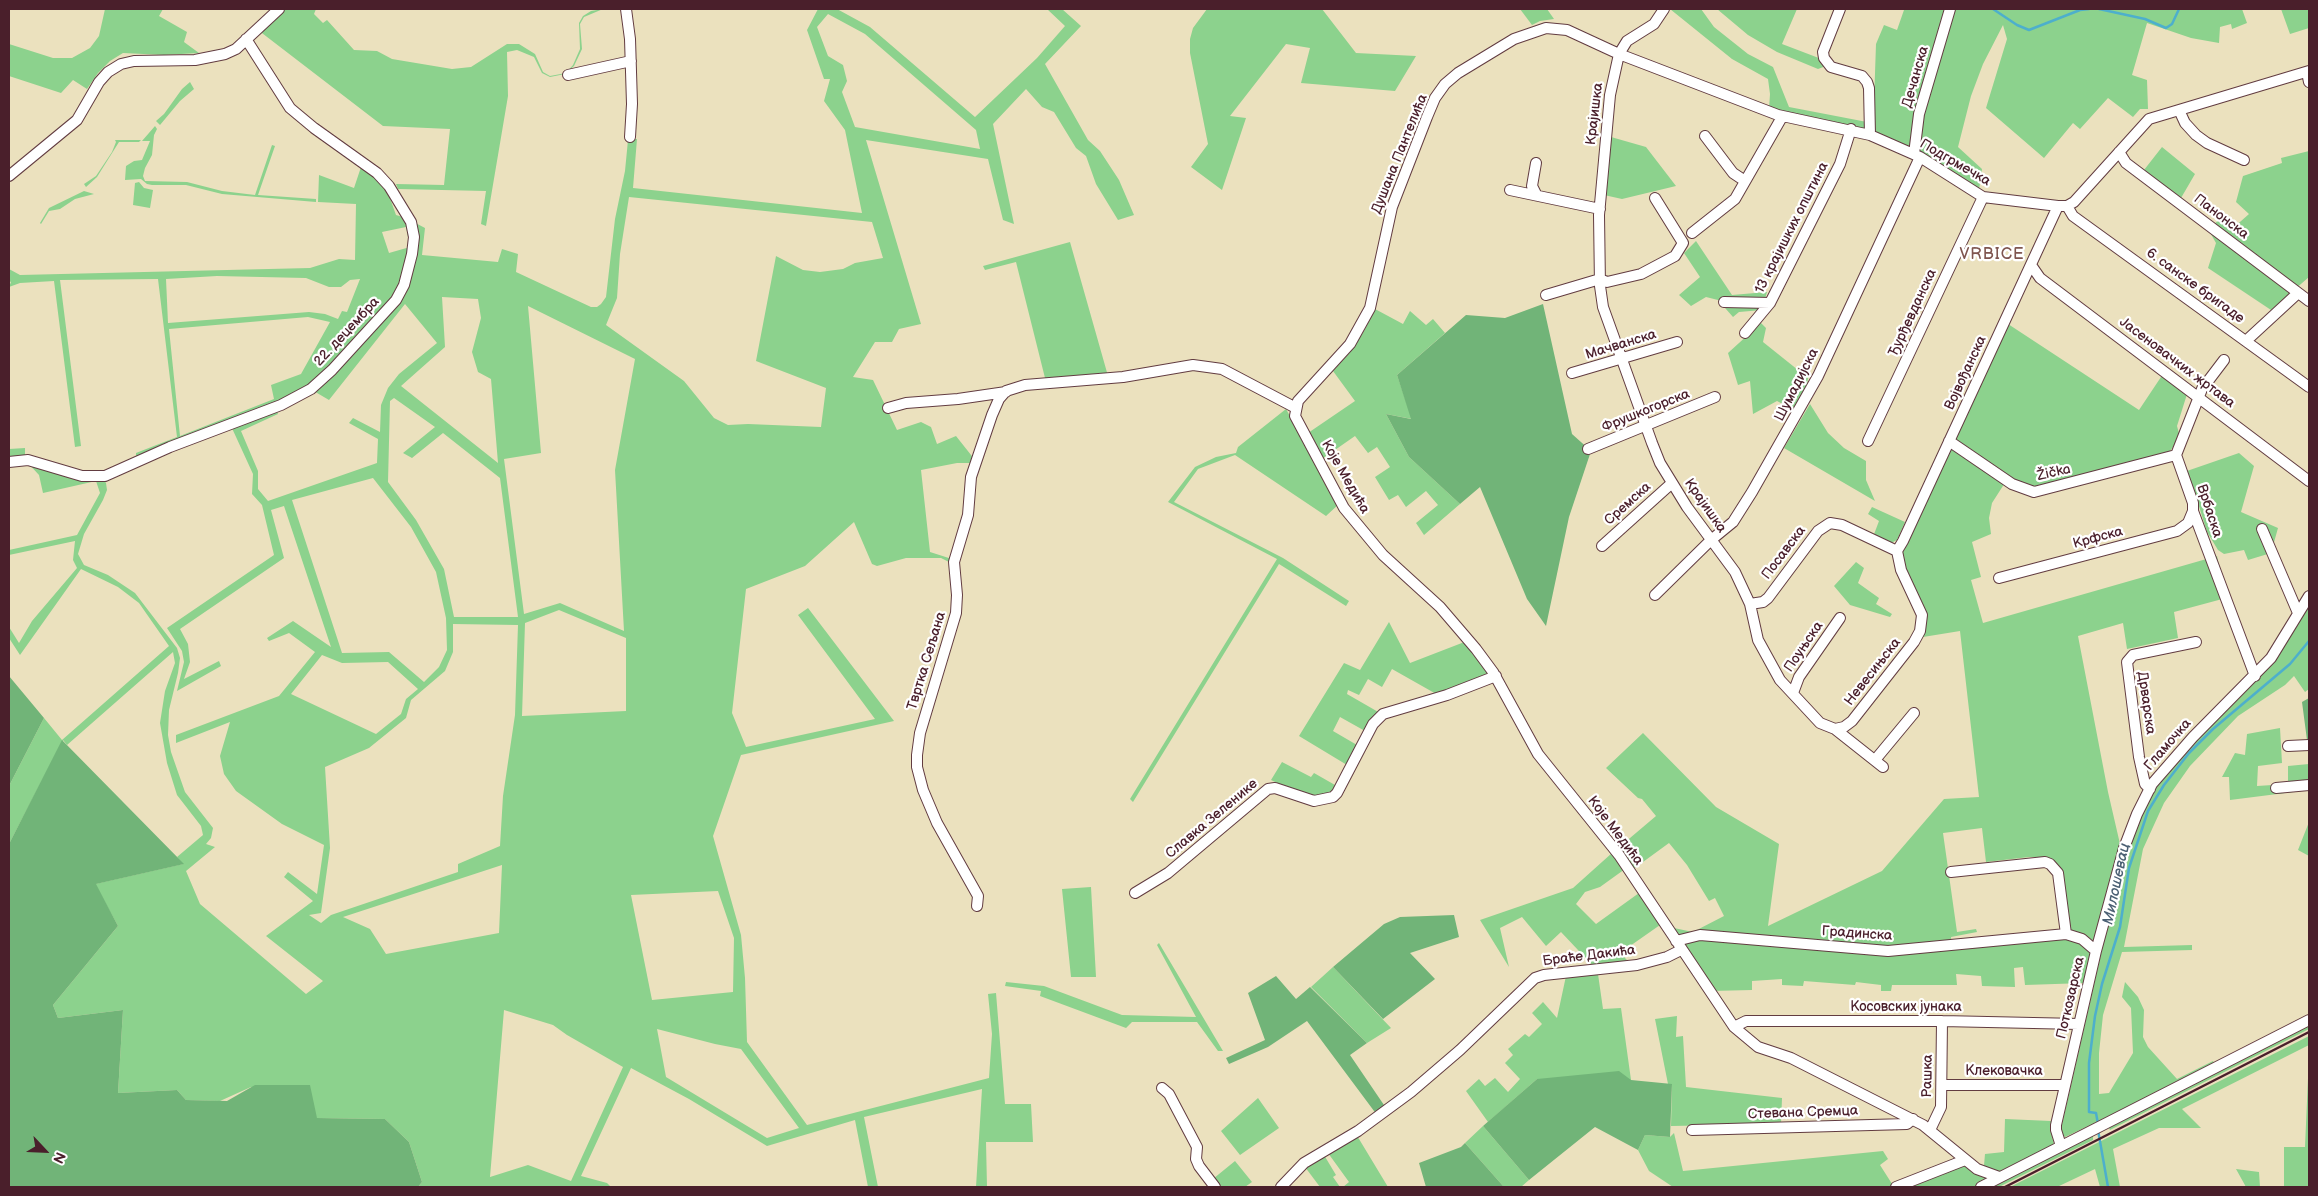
<!DOCTYPE html>
<meta charset="utf-8">
<style>
body{margin:0}
#map{position:relative;width:2318px;height:1196px;overflow:hidden;background:#ebe1be;font-family:"Balsamiq Sans",sans-serif}
canvas{display:block}
.frame{position:absolute;inset:0;border:10px solid #4a1f2b;pointer-events:none}
.north{position:absolute;left:20px;top:1126px;width:50px;height:50px;-webkit-text-stroke:4px #fff;paint-order:stroke;rotate:115deg;font-size:14px;font-weight:700;line-height:20px;text-align:center;color:#4a1f2b}
.north::after{content:'';display:block;margin:auto;width:18px;height:22px;background:#4a1f2b;clip-path:polygon(50% 0,100% 100%,50% 72%,0 100%)}
</style>
<div id="map">
<canvas width="2318" height="1196"></canvas>
<div class="frame"></div>
<div class="north">N</div>
</div>
<script>
const g = document.querySelector('canvas').getContext('2d');
g.lineJoin = 'round';
function fillPath(path, color) {
  g.fillStyle = color;
  g.fill(path, 'evenodd');
}
function toPath(rows) {
  const path = new Path2D();
  for (const r of rows) {
    path.moveTo(r[0], r[1]);
    for (let i = 2; i < r.length; i += 2) path.lineTo(r[i], r[i + 1]);
  }
  return path;
}
function stroke(path, color, width, dash) {
  g.strokeStyle = color;
  g.lineWidth = width;
  g.lineCap = dash ? 'butt' : 'round';
  g.setLineDash(dash || []);
  g.stroke(path);
}
function label(font, color, halo, rows, align = 'center') {
  g.font = font + ' "Balsamiq Sans",sans-serif';
  g.lineWidth = 4.5;
  g.setLineDash([]);
  g.textBaseline = 'middle';
  g.strokeStyle = halo;
  g.fillStyle = color;
  for (const [text, x, y, turn = 0] of rows) {
    g.save();
    g.translate(x, y);
    g.rotate((+turn || 0) * Math.PI / 180);
    g.textAlign = isNaN(turn) ? turn : align;
    if (halo) g.strokeText(text, 0, 0);
    g.fillText(text, 0, 0);
    g.restore();
  }
}
fillPath(toPath([
 [105,9,189,9,163,9,159,16,187,32,184,42,199,53,164,55,123,53,110,61,98,73,87,89,73,80,61,93,9,76,9,44,53,58,72,58,90,48,99,36],
 [280,9,316,9,314,14,323,23,327,20,354,50,377,51,392,59,452,69,471,67,507,44,519,44,535,54,543,72,550,76,566,73,573,65,580,49,579,23,583,16,591,11,603,9,584,17,580,24,582,49,574,66,565,74,550,77,542,73,534,57,517,50,507,52,508,96,486,226,481,224,486,191,398,189,396,184,444,185,450,129,383,126,258,30],
 [818,9,837,9,870,27,975,117,1037,58,1065,26,1047,9,1062,9,1081,26,1045,64,1088,140,1100,151,1119,180,1134,215,1118,220,1096,184,1086,156,1076,148,1054,112,1042,107,1026,89,993,124,1014,224,1003,220,988,159,866,140,921,324,899,329,892,342,875,342,853,377,873,380,897,430,921,422,931,427,937,444,956,436,975,460,974,463,957,463,921,470,930,552,952,559,951,563,941,558,906,558,877,566,872,564,854,522,805,566,746,589,732,713,746,747,875,719,798,615,808,608,894,721,741,755,713,836,741,935,745,978,747,1042,807,1125,989,1078,992,1034,988,994,996,993,1005,1104,1031,1104,1033,1142,986,1142,987,1187,976,1187,982,1089,864,1117,878,1187,868,1187,855,1120,767,1146,689,1099,631,1068,581,1176,607,1183,611,1187,418,1187,422,1182,409,1142,385,1119,317,1118,251,1087,220,1101,186,1100,177,1090,118,1093,123,1010,58,1018,53,1005,118,926,95,884,183,864,177,857,203,835,201,826,177,795,167,763,160,723,165,691,175,663,173,652,67,745,63,740,9,844,9,786,44,718,62,740,169,646,139,603,118,587,81,569,20,655,9,638,9,627,19,643,32,621,77,568,73,560,75,541,9,555,9,550,77,535,100,493,96,481,43,493,39,475,26,461,103,479,106,483,107,490,103,500,84,534,78,554,84,565,108,575,135,593,177,648,180,658,178,673,169,710,168,735,171,752,185,792,213,828,211,838,206,844,215,847,186,871,200,904,306,994,323,981,266,936,313,901,284,877,288,872,317,894,324,845,282,824,236,791,224,774,220,756,230,722,176,743,176,735,279,696,315,652,289,633,269,641,267,638,293,621,331,647,284,506,271,510,284,558,180,629,188,644,190,662,184,679,219,661,221,666,177,691,184,662,182,651,167,628,274,555,262,505,252,494,253,474,231,426,276,409,278,414,241,431,258,471,258,489,268,501,377,463,378,439,349,423,353,418,380,432,381,405,388,388,399,374,437,343,405,304,329,400,312,390,299,393,136,457,136,453,177,437,158,279,60,280,81,446,75,447,54,281,20,283,9,287,11,282,9,281,9,269,20,275,310,268,339,259,355,260,356,204,318,202,319,175,354,188,361,167,376,176,386,187,396,215,406,218,425,228,422,255,498,262,502,249,518,254,516,272,591,307,597,307,601,304,606,297,615,219,625,171,628,140,637,139,633,188,862,213,845,130,824,101,830,79,824,79,807,30],
 [828,14,865,34,976,130,980,149,855,127,842,92,847,81,843,65,828,56,817,27],
 [629,197,872,222,883,258,855,263,843,269,820,272,803,270,776,256,756,361,826,388,821,427,748,424,728,425,714,418,684,381,606,325,617,298,620,254],
 [406,227,410,247,389,253,382,232],
 [217,276,306,278,329,287,341,287,350,280,360,279,347,312,342,311,338,319,325,314,309,312,168,323,166,279],
 [442,297,478,299,481,318,472,352,478,372,491,379,498,463,401,386,445,347],
 [528,306,635,359,615,470,624,631,560,603,524,614,504,459,541,453],
 [308,317,330,322,301,374,271,385,274,399,180,436,169,329],
 [394,398,435,427,403,453,412,458,443,433,500,478,518,617,454,617,444,569,416,520,388,482,390,401],
 [373,478,411,527,436,572,446,618,447,650,439,667,424,682,389,652,342,653,292,500],
 [559,610,626,638,626,711,522,716,525,623],
 [453,624,518,625,515,715,503,796,500,846,458,864,458,872,331,915,321,923,309,915,321,913,330,848,325,767,369,748,406,718,411,700,445,671,453,652],
 [322,655,342,663,388,662,418,689,406,699,401,714,376,734,291,694],
 [502,865,499,933,386,954,370,929,343,917],
 [718,891,734,938,733,992,652,1000,631,895],
 [504,1010,553,1025,567,1035,623,1067,571,1181,528,1165,490,1177],
 [657,1029,715,1044,741,1049,799,1128,767,1138,666,1077],
 [1207,9,1322,9,1356,53,1416,56,1395,91,1301,83,1310,48,1286,44,1230,116,1246,118,1222,190,1191,167,1208,144,1190,53,1190,39,1193,28],
 [1520,9,1547,9,1554,19,1540,21,1532,25],
 [1670,9,1701,9,1714,27,1748,54,1773,67,1789,107,1867,122,1867,130,1769,109,1770,94,1768,79,1732,59],
 [1717,9,1797,9,1782,44,1824,60,1826,66,1818,69,1777,52,1748,35],
 [1901,9,2242,9,2247,23,2232,29,2231,24,2220,27,2219,43,2191,38,2147,23,2132,75,2147,80,2148,109,2140,109,2133,117,2108,98,2080,129,2073,123,2044,158,1986,108,2007,39,2003,25,1983,64,1971,96,1958,147,1982,169,1979,190,1909,147,1873,132,1876,44,1884,25,1897,30,1904,10],
 [2281,9,2309,9,2309,28,2290,34],
 [190,82,194,89,180,101,160,125,156,121,164,114,182,89],
 [155,126,157,129,154,135,152,155,145,168,143,176,145,181,187,182,222,191,255,195,272,145,275,146,258,195,316,199,316,202,222,194,186,185,152,185,147,184,141,179,125,180,126,166,134,161,142,160,150,141,142,141],
 [1611,137,1646,147,1676,186,1622,199,1604,195],
 [115,140,141,140,139,142,119,142,97,177,86,187,84,184,96,176,112,152,116,142],
 [2162,147,2195,174,2181,198,2144,170],
 [2309,151,2309,277,2271,310,2208,268,2216,243,2208,229,2219,220,2232,229,2249,214,2236,202,2243,176,2282,163,2281,158],
 [139,182,144,188,153,190,150,208,133,205,135,183],
 [84,191,94,194,75,199,60,209,49,211,41,224,40,223,49,208],
 [1696,241,1732,295,1767,292,1762,310,1739,312,1733,317,1718,300,1706,297,1691,306,1679,295,1700,277,1684,253],
 [1070,242,1108,376,1046,382,1016,262,985,270,983,266],
 [1375,309,1403,324,1410,311,1426,325,1433,319,1445,333,1397,375,1412,419,1386,414,1409,457,1460,504,1424,535,1416,523,1438,505,1426,491,1406,507,1398,495,1389,500,1375,477,1390,467,1377,447,1368,453,1355,436,1322,459,1308,433,1355,401,1333,371,1351,351,1364,331],
 [2005,322,2139,410,2163,374,2188,391,2177,426,2180,437,2168,454,2036,489,2008,478,1992,503,1989,518,1991,534,1972,542,1981,577,1971,580,1983,623,2217,556,2226,598,2174,612,2178,638,2127,649,2123,623,2078,636,2108,792,2120,844,2085,983,2025,985,2023,967,2014,968,2015,987,1982,986,1981,976,1956,974,1957,985,1892,985,1891,991,1881,991,1881,985,1856,982,1855,985,1804,981,1803,986,1782,985,1782,979,1752,981,1752,990,1711,991,1669,927,1693,932,1724,916,1715,898,1709,901,1687,865,1669,843,1632,870,1617,849,1656,816,1642,799,1638,798,1606,768,1643,733,1716,807,1779,844,1768,926,1882,871,1944,799,1979,797,1960,631,1923,637,1927,620,1900,556],
 [1982,828,1986,862,2029,857,2043,857,2053,862,2063,936,1952,948,1951,937,1977,932,1976,929,1957,932,1943,833],
 [1761,323,1766,328,1763,342,1808,378,1806,391,1796,411,1777,401,1753,414,1750,381,1738,385,1728,353],
 [1810,404,1828,433,1844,448,1866,461,1866,480,1875,501,1784,448],
 [1286,409,1339,504,1326,516,1235,455,1198,469,1174,502,1283,558,1349,601,1346,606,1279,564,1133,802,1130,799,1277,559,1168,502,1195,467,1216,457,1236,453,1238,447],
 [25,448,25,456,9,458,9,449],
 [2239,453,2254,466,2241,512,2278,528,2271,553,2248,560,2244,550,2224,554,2218,550,2207,532,2198,503,2184,472],
 [1872,507,1905,522,1897,540,1889,544,1873,537,1879,521,1868,514],
 [1856,562,1864,568,1858,583,1879,598,1876,604,1892,614,1890,617,1850,605,1834,586],
 [2309,602,2309,689,2305,692,2294,676,2285,685,2238,716,2190,766,2164,803,2143,849,2124,947,2192,945,2192,950,2122,952,2103,1015,2099,1053,2099,1094,2109,1093,2133,1053,2131,1008,2122,997,2125,982,2138,997,2144,1010,2143,1037,2148,1047,2177,1079,2213,1061,2216,1066,2065,1137,2061,1134,2061,1129,2123,858,2139,815,2157,782,2188,745,2259,677],
 [1389,622,1410,663,1467,641,1491,675,1438,695,1392,669,1382,687,1368,679,1359,695,1348,690,1347,694,1380,713,1365,731,1340,717,1333,731,1357,745,1347,765,1299,736,1344,663,1360,670],
 [2280,728,2282,763,2258,766,2257,786,2288,784,2288,766,2309,764,2309,790,2230,800,2229,777,2222,777,2235,753,2245,755,2247,734],
 [1282,762,1311,777,1314,773,1335,785,1333,790,1326,795,1316,797,1300,794,1271,780],
 [2309,822,2309,856,2298,850],
 [1612,853,1625,869,1600,887,1585,892,1576,904,1596,924,1639,893,1660,925,1620,953,1632,965,1595,968,1561,932,1546,946,1522,917,1500,928,1509,967,1480,920,1573,888],
 [1091,887,1096,977,1071,977,1062,889],
 [1159,943,1223,1051,1218,1051,1197,1022,1132,1022,1126,1028,1040,996,1041,991,1005,986,1006,982,1044,986,1122,1015,1196,1017,1157,945],
 [1333,967,1391,1028,1367,1043,1311,987],
 [1598,974,1603,1009,1621,1008,1631,1080,1537,1079,1488,1122,1466,1091,1479,1079,1485,1086,1495,1078,1508,1092,1520,1079,1505,1063,1513,1055,1508,1049,1525,1034,1529,1037,1542,1024,1532,1013,1543,1002,1557,1018,1566,976],
 [1677,1016,1676,1037,1683,1036,1686,1087,1782,1098,1781,1124,1671,1126,1672,1085,1668,1084,1655,1019],
 [2309,1024,2309,1029,2110,1130,2108,1126],
 [2309,1036,2309,1045,2182,1109,2201,1128,2159,1128,2113,1149,2120,1187,2100,1187,2095,1169,2057,1187,2010,1187],
 [2309,1055,2309,1187,2284,1187,2284,1147,2305,1147],
 [1258,1098,1279,1128,1240,1155,1221,1131],
 [2005,1119,2051,1121,2050,1128,2054,1144,2093,1134,2093,1140,1999,1187,1673,1187,1649,1171,1638,1150,1645,1135,1670,1137,1674,1133,1683,1171,1883,1151,1888,1159,1880,1165,1894,1187,1960,1160,1977,1175,1983,1177,1985,1154,2004,1152],
 [1483,1126,1529,1180,1521,1187,1504,1187,1465,1143],
 [1356,1134,1388,1187,1343,1187,1349,1182,1328,1153],
 [1324,1155,1336,1175,1333,1177,1340,1187,1320,1187,1305,1167],
 [1235,1161,1252,1182,1245,1187,1211,1187,1208,1183],
 [2236,1169,2259,1172,2260,1187,2246,1187]
]), '#8cd28d');
fillPath(toPath([
 [1543,304,1572,434,1591,451,1569,517,1546,626,1527,599,1480,487,1460,504,1409,457,1386,414,1411,419,1397,375,1466,315,1505,318],
 [9,676,44,718,9,786],
 [2309,698,2309,740,2307,740,2302,702],
 [62,740,184,864,96,884,118,926,53,1005,58,1018,123,1010,118,1093,177,1090,186,1100,227,1101,255,1085,310,1085,317,1118,385,1119,409,1142,422,1182,418,1187,9,1187,9,844],
 [1454,915,1459,937,1410,953,1435,979,1383,1019,1333,967,1384,924,1400,917],
 [1276,976,1296,999,1310,987,1367,1043,1350,1055,1386,1108,1377,1115,1307,1021,1268,1047,1229,1064,1226,1058,1265,1040,1248,993],
 [1619,1071,1631,1080,1672,1084,1670,1137,1645,1135,1638,1150,1595,1127,1529,1180,1483,1126,1537,1079],
 [1465,1143,1504,1187,1426,1187,1419,1163,1461,1147]
]), '#71b478');
stroke(toPath([
 [1993,9,2017,25,2029,30,2080,10,2089,9],
 [2099,9,2145,19,2166,28,2172,24,2179,9],
 [2098,1124,2096,1113,2089,1112,2089,1063,2095,1016,2102,984,2120,927,2129,868,2148,811,2164,785,2189,753,2213,729,2290,664,2309,641],
 [2098,1130,2108,1187]
]), '#4dafcc', 2.5);
const street = toPath([
 [626,9,630,39,632,104,630,137],
 [1664,9,1654,24,1627,41,1619,54,1567,30,1546,28,1514,39,1458,73,1445,84,1435,98,1427,117,1392,207,1370,308,1350,344,1298,401,1295,416,1344,508,1383,555,1440,607,1476,649,1493,672,1538,754,1619,855,1734,1027,1758,1047,1791,1058,1923,1125,1977,1169,1999,1177],
 [1840,9,1823,52,1824,58,1831,67,1862,76,1867,82,1869,88,1870,135],
 [2307,72,2309,82],
 [568,75,631,61],
 [2179,110,2185,123,2196,135,2207,143,2244,160],
 [1705,136,1733,173,1745,181],
 [2119,152,2126,163,2309,301],
 [1914,154,1919,114,1950,9],
 [1536,163,1532,186,1536,194],
 [9,176,77,120,99,82,108,72,121,64,134,61,195,60,225,54,236,49,279,9],
 [1510,190,1600,209],
 [2067,206,2073,216,2309,387],
 [1692,233,1735,199,1782,117],
 [2031,265,2040,278,2309,481],
 [1546,295,1600,279,1607,282,1641,274,1675,256,1683,243,1655,198],
 [1724,302,1770,303],
 [1745,333,1770,303,1840,164,1851,129],
 [2247,340,2298,293],
 [2224,360,2202,389,2176,455,2193,503,2193,511,2255,676],
 [1572,373,1677,342],
 [888,408,906,403,958,399,1006,392],
 [1868,441,1983,197],
 [1949,441,2012,484,2034,492,2176,455],
 [1588,449,1715,397],
 [9,462,28,460,82,476,105,476,170,447,281,405,311,389,332,370,396,300,404,285,412,254,414,237,411,222,389,186,377,173,314,128,290,108,246,39],
 [2262,529,2298,613],
 [1602,546,1672,483],
 [1897,551,1903,541,2058,206],
 [1999,578,2177,531,2188,523,2193,511],
 [1655,595,1711,540,1733,522,1752,492,1818,376,1920,157],
 [1750,604,1763,602,1768,598,1818,531,1830,523,1842,525,1897,551],
 [1793,693,1799,677,1840,618],
 [1835,729,1844,727,1852,721,1914,642,1920,631,1922,615,1901,570,1897,551],
 [2288,746,2309,745],
 [1875,760,1914,713],
 [1883,767,1835,729,1820,723,1780,680,1758,640,1750,604,1735,572,1687,507,1660,463,1652,443,1603,307,1600,286,1599,215,1610,95,1619,54,1778,115,1870,135,1920,157,1983,197,2058,206,2067,206,2074,202,2149,119,2309,71],
 [2276,788,2309,785],
 [2150,789,2145,784,2139,757,2127,662,2133,655,2196,642],
 [1951,872,2045,862,2050,864,2058,873,2066,934,2082,939,2096,951,2056,1125,2056,1130,2061,1146],
 [1135,893,1168,873,1268,789,1275,788,1314,801,1333,797,1337,793,1373,724,1383,714,1447,695,1496,676],
 [977,906,978,896,937,823,923,790,917,767,917,755,920,733,956,613,957,595,954,562,968,515,971,477,992,415,999,399,1006,391,1025,385,1123,377,1193,365,1222,369,1296,408],
 [1676,941,1700,935,1888,951,2066,934],
 [2096,951,2124,848,2137,814,2152,784,2193,737,2271,658,2309,596],
 [1734,1027,1746,1021,1942,1021,2079,1024],
 [1942,1085,2065,1085],
 [1162,1088,1169,1094,1197,1147,1196,1159,1199,1166,1215,1187],
 [1692,1130,1907,1124,1913,1119],
 [1930,1130,1941,1107,1942,1021],
 [1281,1187,1304,1163,1358,1131,1411,1092,1460,1050,1535,978,1544,975,1637,965,1667,957,1681,950],
 [1896,1187,1965,1160],
 [1981,1187,2309,1020]
]);
stroke(street, '#623c41', 12);
stroke(street, '#fff', 10);
stroke(toPath([
 [2005,1187,2309,1032]
]), '#4a1f2b', 2.5);
label('14px', '#4a1f2b', '#fff', [
 ["Дечанска",1916,77,-74],
 ["Крајишка",1595,114,-83],
 ["Душана Пантелића",1400,154,-68],
 ["Подгрмечка",1955,163,30],
 ["Панонска",2221,217,37],
 ["13 крајишких општина",1792,228,-63],
 ["6. санске бригаде",2195,286,36],
 ["Ђурђевданска",1913,313,-65],
 ["22. децембра",347,332,-47],
 ["Мачванска",1621,345,-17],
 ["Јасеновачких жртава",2177,363,37],
 ["Војвођанска",1966,373,-65],
 ["Шумадијска",1797,385,-63],
 ["Фрушкогорска",1646,411,-22],
 ["Žička",2054,473,-13],
 ["Које Медића",1345,477,60],
 ["Сремска",1628,504,-42],
 ["Крајишка",1705,506,55],
 ["Врбаска",2209,511,72],
 ["Крфска",2098,538,-15],
 ["Посавска",1784,553,-53],
 ["Поуњска",1804,647,-56],
 ["Твртка Сељана",927,661,-73],
 ["Невесињска",1873,672,-52],
 ["Дрварска",2146,703,82],
 ["Гламочка",2168,745,-49],
 ["Славка Зеленике",1212,819,-40],
 ["Које Медића",1615,831,53],
 ["Градинска",1857,934,4],
 ["Браће Дакића",1589,956,-7],
 ["Поткозарска",2071,998,-77],
 ["Косовских јунака",1906,1007],
 ["Клековачка",2004,1071],
 ["Рашка",1928,1076,-89],
 ["Стевана Сремца",1803,1113,-2]
]);
label('italic 15px', '#4b6073', '#fff', [
 ["Милошевац",2117,884,-78]
]);
g.letterSpacing = '1px';
label('16px', '#7f554f', '#fff', [
 ["VRBICE",1992,255]
]);
g.letterSpacing = '0px';
</script>
